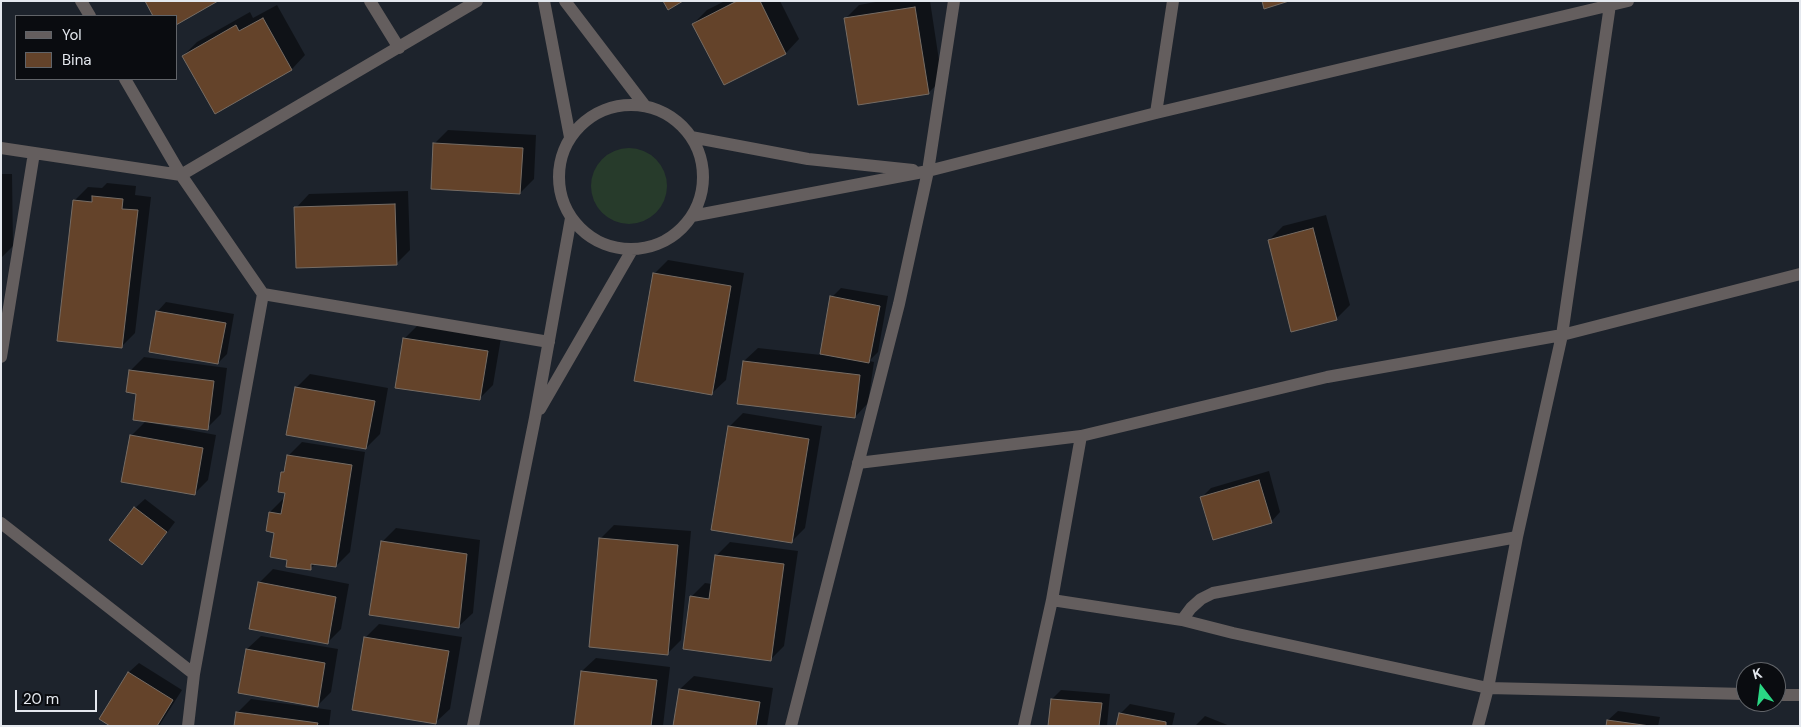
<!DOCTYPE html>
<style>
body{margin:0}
#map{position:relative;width:1801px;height:727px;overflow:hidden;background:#1d232c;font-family:"DM Sans",sans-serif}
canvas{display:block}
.frame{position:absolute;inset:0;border:2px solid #e4e8ee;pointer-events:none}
.legend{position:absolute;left:15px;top:15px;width:162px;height:65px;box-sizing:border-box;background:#0a0c10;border:1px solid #616469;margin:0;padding:6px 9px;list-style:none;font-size:15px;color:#e4e8ee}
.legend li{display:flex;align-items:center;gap:10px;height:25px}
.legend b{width:25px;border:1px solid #616469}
.north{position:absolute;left:1736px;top:662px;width:50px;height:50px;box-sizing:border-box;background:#0a0c10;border:1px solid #616469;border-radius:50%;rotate:345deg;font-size:14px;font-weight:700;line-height:20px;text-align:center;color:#e4e8ee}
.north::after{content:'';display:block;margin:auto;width:18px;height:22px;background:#2ad884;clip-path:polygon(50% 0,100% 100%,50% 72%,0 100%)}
.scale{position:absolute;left:15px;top:690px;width:82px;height:22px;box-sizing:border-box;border:2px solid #e4e8ee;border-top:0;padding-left:6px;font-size:15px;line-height:18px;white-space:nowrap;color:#e4e8ee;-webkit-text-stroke:4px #0a0c10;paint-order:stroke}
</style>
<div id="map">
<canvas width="1801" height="727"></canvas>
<div class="frame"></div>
<ul class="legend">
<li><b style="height:6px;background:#645e5e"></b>Yol</li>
<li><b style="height:14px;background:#64432a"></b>Bina</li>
</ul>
<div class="north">K</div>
<div class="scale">20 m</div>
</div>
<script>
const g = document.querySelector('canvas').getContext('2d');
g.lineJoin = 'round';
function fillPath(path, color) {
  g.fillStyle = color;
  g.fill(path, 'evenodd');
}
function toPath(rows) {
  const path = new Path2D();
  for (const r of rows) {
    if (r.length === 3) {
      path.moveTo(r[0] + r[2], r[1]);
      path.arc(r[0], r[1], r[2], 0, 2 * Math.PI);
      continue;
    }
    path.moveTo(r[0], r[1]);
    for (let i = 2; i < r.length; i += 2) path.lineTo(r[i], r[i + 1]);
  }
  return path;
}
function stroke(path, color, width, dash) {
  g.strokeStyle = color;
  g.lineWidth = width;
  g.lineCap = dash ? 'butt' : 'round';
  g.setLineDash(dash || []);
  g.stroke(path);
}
fillPath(toPath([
 [629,186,38]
]), '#273b2b');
fillPath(toPath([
 [725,1,780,1,799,39,786,53,724,83,693,24,707,10],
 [881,1,930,1,942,80,928,93,845,19,859,5],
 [277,5,305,55,292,69,216,112,183,56,197,42,250,12,253,18],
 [448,130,536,135,534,179,520,193,434,144],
 [1,174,12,174,13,246,1,258],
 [107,183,136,186,135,195,151,197,135,333,122,346,74,201,88,187,102,188],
 [408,191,410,250,396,264,296,208,309,194],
 [1326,215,1350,305,1336,319,1269,240,1283,226],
 [668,260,744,273,726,380,712,393,654,274],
 [841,288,888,296,878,352,869,361,874,362,868,403,855,417,744,361,758,348,821,355,832,297],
 [166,302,234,314,227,354,218,363,157,312],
 [418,325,501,338,493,385,479,399,404,339],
 [144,357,227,368,221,414,207,428,151,421,151,423,216,435,208,480,194,494,131,436,147,420,130,371],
 [310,374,388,388,380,434,366,448,296,388],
 [743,413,822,426,805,528,791,542,729,427],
 [302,442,365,452,350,552,336,566,316,563,310,569,289,558,275,532,268,530,270,512,284,498,286,492,282,472,286,468,288,456],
 [1269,471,1280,512,1271,522,1202,497,1211,488],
 [145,499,175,522,151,554,142,563,135,508],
 [614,525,691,531,681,640,668,653,600,539],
 [396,528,480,540,473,613,459,626,382,542],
 [730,542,798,551,784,646,770,660,691,597,705,583,712,584,716,556],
 [273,569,349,584,341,629,327,643,259,583],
 [379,624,462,637,450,709,436,722,365,638],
 [261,636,338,649,331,692,316,707,316,706,247,649],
 [596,658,670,667,663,726,575,726,582,671],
 [139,663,182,690,159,726,112,726,101,719,129,672],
 [694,676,773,688,767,726,674,726,680,689],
 [1061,690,1110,694,1107,726,1049,726,1052,699],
 [251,699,331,710,329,726,235,726,237,713],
 [1130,704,1175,713,1172,726,1118,726,1120,714],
 [1618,711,1660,717,1658,726,1608,726,1608,720],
 [1205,716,1230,726,1195,726]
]), '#0007');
const building = toPath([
 [145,1,218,1,176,25,176,16,153,16,145,1],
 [663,1,683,1,668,10,663,1],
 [737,1,760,1,786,54,724,85,692,24,737,1],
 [1262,1,1289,1,1264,9,1262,1],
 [915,7,929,94,858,105,844,18,915,7],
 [263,18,292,70,215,114,182,56,236,25,239,31,263,18],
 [433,143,523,148,520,194,431,189,433,143],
 [92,196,123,199,122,209,138,210,122,348,57,341,73,200,92,202,92,196],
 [395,204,397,265,296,268,294,207,395,204],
 [1313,228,1337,320,1291,332,1268,240,1313,228],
 [653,273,731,286,712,395,634,381,653,273],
 [830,296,880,306,869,363,820,354,830,296],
 [156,311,226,323,218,364,149,352,156,311],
 [403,338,488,351,480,400,395,388,403,338],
 [743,361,860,375,855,418,737,404,743,361],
 [129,370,214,381,208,430,133,420,136,394,126,392,129,370],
 [295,387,375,401,366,449,286,435,295,387],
 [728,426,809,439,792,543,711,530,728,426],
 [130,435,203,448,195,495,121,482,130,435],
 [287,455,352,465,336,567,311,564,311,570,286,567,287,560,270,557,274,533,266,531,269,512,281,514,285,493,278,492,281,472,284,472,287,455],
 [1259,480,1272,523,1213,540,1200,497,1259,480],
 [134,507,167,532,142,565,109,540,134,507],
 [599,538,678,545,668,655,589,647,599,538],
 [381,541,467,554,459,628,369,615,381,541],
 [715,555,784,564,771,661,683,649,690,596,709,599,715,555],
 [258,582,336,597,328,644,249,629,258,582],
 [364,637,449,651,436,724,352,710,364,637],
 [246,649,325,663,318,707,238,693,246,649],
 [581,671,657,680,651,726,574,726,581,671],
 [128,672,173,700,157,726,110,726,99,719,128,672],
 [679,689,760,702,756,726,673,726,679,689],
 [1051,699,1102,703,1099,726,1048,726,1051,699],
 [236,712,318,723,317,726,234,726,236,712],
 [1119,713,1166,722,1166,726,1116,726,1119,713],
 [1607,720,1650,726,1606,726,1607,720]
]);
fillPath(building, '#64432a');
stroke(building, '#766c64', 1);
stroke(toPath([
 [81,1,90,16],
 [370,1,399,48],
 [544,1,570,137],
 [565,1,645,106],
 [125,79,181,175,263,294,194,674,188,726],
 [631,177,72],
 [1156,113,1173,1],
 [691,137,808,159,913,170],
 [1,148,181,175,477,1],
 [692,216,928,171,1156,113,1628,1],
 [263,294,549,342],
 [1,357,34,153],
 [540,409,632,250],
 [858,463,1081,436,1327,377,1562,335,1800,274],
 [1,523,194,674],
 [1052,600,1182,620,1233,633,1488,688,1746,694],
 [1182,620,1191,608,1201,599,1213,593,1517,537],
 [1776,695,1800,695],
 [473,726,535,418,571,218],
 [791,726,899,304,928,171,954,1],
 [1024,726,1052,600,1081,436],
 [1478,726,1488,688,1517,537,1562,335,1610,5]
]), '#645e5e', 12);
</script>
